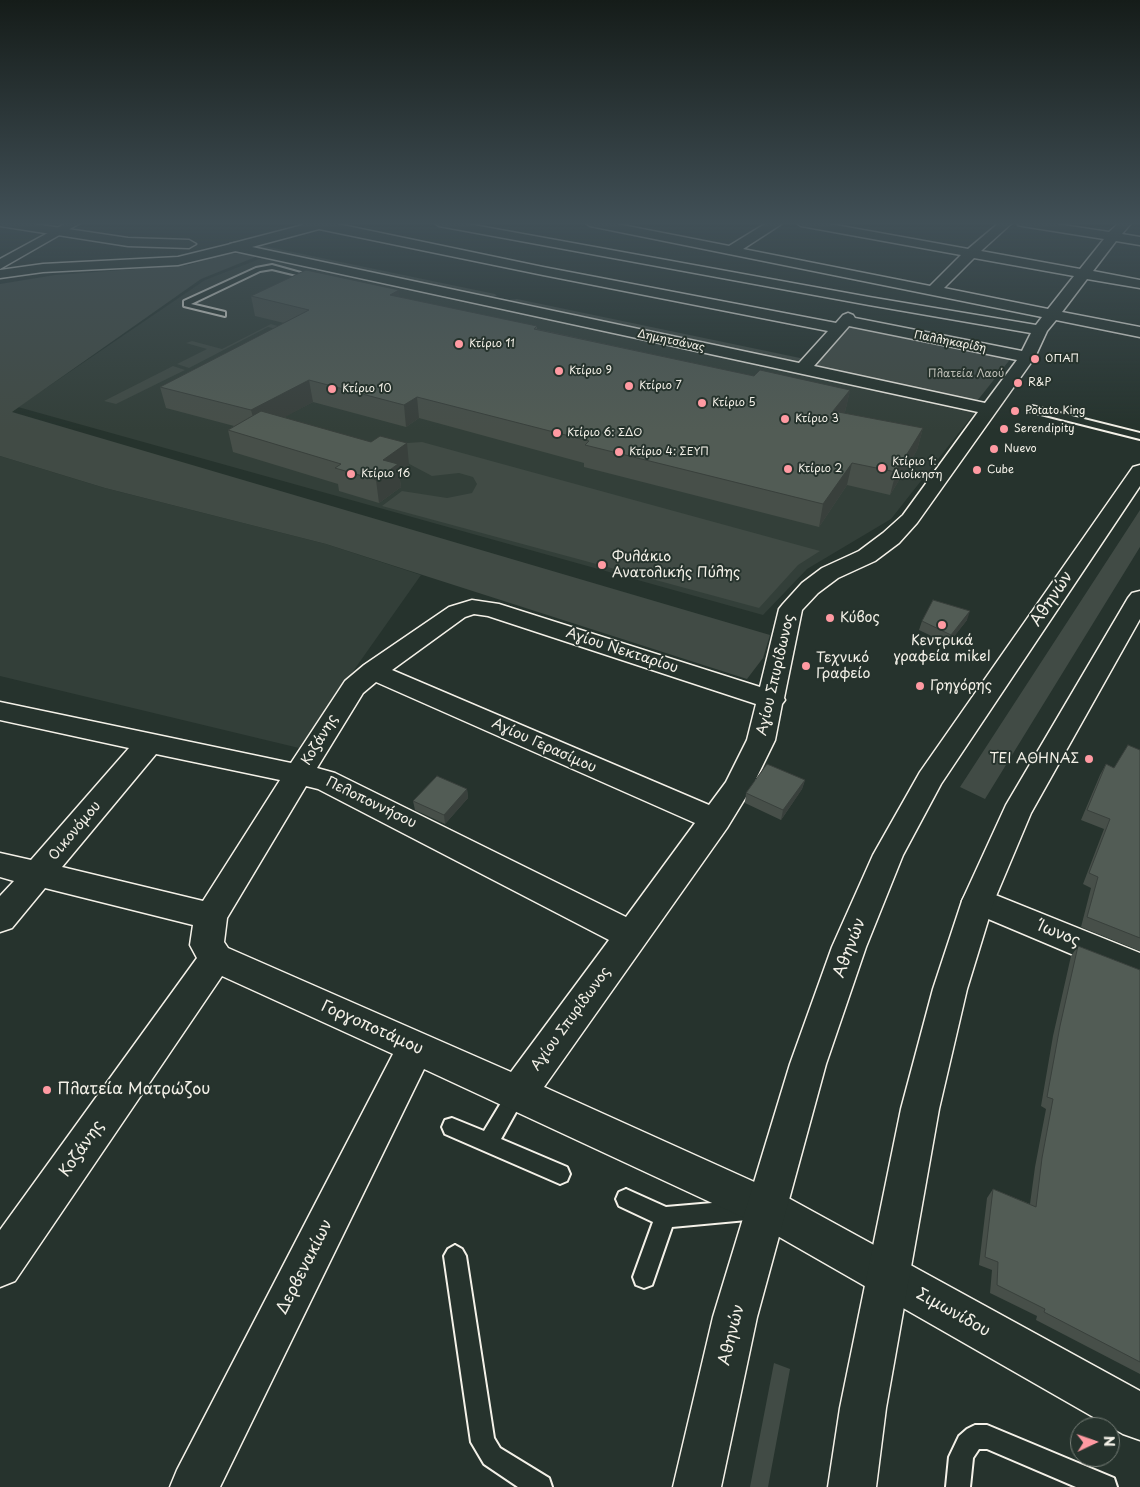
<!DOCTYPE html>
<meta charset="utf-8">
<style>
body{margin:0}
#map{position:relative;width:1140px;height:1487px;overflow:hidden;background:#26332d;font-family:"Playpen Sans",sans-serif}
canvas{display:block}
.north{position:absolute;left:1070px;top:1417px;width:50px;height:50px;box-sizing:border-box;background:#26332d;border:1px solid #787f78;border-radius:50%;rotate:87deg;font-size:14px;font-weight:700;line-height:20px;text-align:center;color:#f4f1e8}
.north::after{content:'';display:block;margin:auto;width:18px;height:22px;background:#ff9aa2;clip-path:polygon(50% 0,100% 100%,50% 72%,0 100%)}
</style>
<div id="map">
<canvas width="1140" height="1487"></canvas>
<div class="north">N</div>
</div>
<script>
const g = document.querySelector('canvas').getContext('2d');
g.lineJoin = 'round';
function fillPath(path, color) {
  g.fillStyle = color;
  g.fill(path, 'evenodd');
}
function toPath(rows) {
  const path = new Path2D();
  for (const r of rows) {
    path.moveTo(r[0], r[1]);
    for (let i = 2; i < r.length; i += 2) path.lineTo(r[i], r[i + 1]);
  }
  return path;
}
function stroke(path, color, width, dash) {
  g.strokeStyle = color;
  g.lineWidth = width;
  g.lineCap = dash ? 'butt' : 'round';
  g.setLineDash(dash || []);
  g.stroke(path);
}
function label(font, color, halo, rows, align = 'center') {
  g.font = font + ' "Playpen Sans",sans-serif';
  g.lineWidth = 4;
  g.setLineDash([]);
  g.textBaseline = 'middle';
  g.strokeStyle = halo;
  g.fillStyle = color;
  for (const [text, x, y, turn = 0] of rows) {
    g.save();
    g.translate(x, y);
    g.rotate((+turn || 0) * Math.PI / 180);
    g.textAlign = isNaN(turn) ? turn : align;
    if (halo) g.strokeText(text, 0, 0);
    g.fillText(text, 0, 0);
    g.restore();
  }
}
fillPath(toPath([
 [262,258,976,411,891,519,807,569,763,615,18,407,205,280],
 [0,456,105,488,326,544,421,575,299,748,0,676]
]), '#333f39');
fillPath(toPath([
 [259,245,495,294,497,296,489,298,255,247],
 [239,253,258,256,201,279,12,412,770,635,763,658,747,679,326,544,105,488,0,456,0,284,55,275,189,265,219,255],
 [517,299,800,358,803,360,797,362,509,300],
 [271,324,281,327,276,329,268,327,189,368,177,364,207,349,186,343,192,341,222,349],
 [849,326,1012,357,977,401,812,368],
 [173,366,185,370,116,404,104,401],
 [422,442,820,551,798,565,759,608,382,506,402,491,447,498,472,493,477,484,473,477,459,473,432,476,398,458,407,443],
 [1140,510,1140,547,985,799,960,787],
 [774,1363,790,1369,768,1487,750,1487]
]), '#414b45');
const lane = toPath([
 [272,265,308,275,305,277,272,269,260,271,191,304,225,312,225,316,184,306,184,301,256,268,272,265],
 [1032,406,1140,433,1140,439,1029,411,1029,407,1032,406],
 [517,1085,524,1088,526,1094,501,1139,567,1167,570,1174,567,1181,560,1184,445,1134,442,1127,445,1120,452,1118,484,1131,510,1088,517,1085],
 [626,1189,666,1207,747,1200,754,1203,757,1210,754,1217,747,1220,672,1227,652,1285,644,1288,636,1285,633,1277,653,1222,619,1206,616,1199,619,1192,626,1189],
 [455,1245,462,1249,466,1256,494,1438,500,1448,549,1478,552,1487,518,1487,484,1464,471,1442,444,1256,448,1249,455,1245],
 [975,1425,987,1425,1114,1478,1117,1487,1076,1487,987,1449,979,1449,973,1458,970,1487,946,1487,949,1457,959,1436,967,1429,975,1425]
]);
const street = toPath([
 [68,222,82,222,0,269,0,259,68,222],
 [298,222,328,222,543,267,836,323,843,315,848,313,853,315,855,318,1022,351,1031,333,869,305,439,226,433,222,457,222,869,297,1036,325,1042,317,590,226,584,222,607,222,729,246,768,222,782,222,780,225,743,249,930,286,961,255,801,226,795,222,819,222,968,249,1000,222,1013,222,981,251,1080,269,1104,239,1022,226,1018,225,1016,222,1043,222,1109,232,1120,222,1132,222,1122,234,1140,237,1140,245,1116,241,1093,271,1140,280,1140,288,1087,279,1062,312,1140,327,1140,337,1056,320,1047,331,1035,357,917,523,899,543,875,561,838,578,818,593,802,610,784,698,785,700,782,704,775,740,752,787,727,828,544,1087,781,1194,1140,1391,1140,1440,1123,1434,753,1222,424,1069,220,1487,170,1487,177,1470,393,1054,222,976,15,1281,0,1287,0,1230,197,958,190,945,193,925,45,888,12,928,0,932,0,896,14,881,0,877,0,853,31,860,129,748,0,720,0,702,291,763,345,681,364,665,449,607,472,600,499,604,760,687,779,609,783,604,802,583,822,568,859,551,883,533,903,515,978,412,235,251,228,247,230,244,303,225,298,222],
 [319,229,543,275,828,331,799,363,252,247,319,229],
 [974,258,1074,276,1048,309,944,288,974,258],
 [849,326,1017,360,985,403,814,366,849,326],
 [474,614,488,616,756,704,747,740,726,782,709,805,392,670,465,617,474,614],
 [376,682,695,823,626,917,335,773,317,768,363,693,376,682],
 [156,754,280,780,203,901,62,867,156,754],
 [306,786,318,789,609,940,511,1072,228,948,224,942,227,918,306,786],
 [978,888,1140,953,1140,983,967,910,962,901,967,892,978,888]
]);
const secondary = toPath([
 [0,222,21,222,128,238,189,240,196,244,189,248,128,246,0,226,0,222],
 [235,243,240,244,242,247,240,250,178,265,43,272,0,278,0,270,43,264,178,257,235,243]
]);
const highway = toPath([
 [1140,465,1140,486,941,784,903,855,866,947,826,1064,757,1317,721,1487,673,1487,713,1317,790,1064,832,947,873,855,920,772,1133,467,1140,465],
 [1140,591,1140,619,1031,813,994,901,967,989,939,1109,886,1408,876,1487,828,1487,840,1408,901,1109,933,989,962,901,1006,805,1128,598,1132,593,1140,591]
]);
stroke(lane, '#f4f1e8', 4);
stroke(street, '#f4f1e8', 3);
stroke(secondary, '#f4f1e8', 3);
stroke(highway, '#f4f1e8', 3);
fillPath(lane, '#26332d');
fillPath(street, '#26332d');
fillPath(secondary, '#26332d');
fillPath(highway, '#26332d');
fillPath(toPath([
 [399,290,399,297,537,326,537,329,754,376,850,390,845,412,844,413,923,428,917,450,890,495,847,485,819,527,584,467,584,463,419,418,406,427,313,402,284,417,409,465,399,473,401,487,379,503,339,491,338,484,233,452,228,430,234,426,166,408,160,387,284,323,255,316,251,296],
 [967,620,948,644,919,630,922,621],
 [1140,750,1140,951,1081,927,1091,888,1083,884,1104,829,1081,820,1100,775,1106,764,1114,768],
 [805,780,802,789,781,820,745,803,746,793],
 [467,789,468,798,445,824,415,810,413,801],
 [1078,946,1140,970,1140,1374,1036,1320,1037,1316,990,1293,992,1270,979,1265,987,1198,993,1189,1030,1204,1035,1167,1046,1109,1041,1106,1053,1036,1071,956]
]), '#474f49');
fillPath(toPath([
 [399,290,401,309,390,295],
 [309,380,313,402,257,432,251,410],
 [850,390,845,412,829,433,833,411],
 [417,397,419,418,406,427,404,405],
 [923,428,917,450,890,495,896,472],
 [407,443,409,465,399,473,401,487,379,503,376,480,383,460],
 [852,463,847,485,819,527,823,504],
 [970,611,967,620,948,644,951,635],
 [805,780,802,789,781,820,783,810],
 [467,789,468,798,445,824,444,815]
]), '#39403c');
const building = toPath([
 [306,270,399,290,390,295,537,326,534,329,754,376,760,370,850,390,833,411,923,428,896,472,852,463,823,504,585,445,589,441,417,397,404,405,309,380,251,410,160,387,309,310,251,296,306,270],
 [261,411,371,442,380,436,407,443,383,460,398,464,376,480,335,468,341,464,228,430,261,411],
 [933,600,970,611,951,635,922,621,933,600],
 [1128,745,1140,750,1140,938,1087,917,1098,877,1089,873,1110,819,1087,810,1106,764,1114,768,1128,745],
 [767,764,805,780,783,810,746,793,767,764],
 [437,776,467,789,444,815,413,801,437,776],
 [1078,946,1140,970,1140,1362,1044,1312,1045,1309,997,1285,998,1262,985,1257,993,1189,1036,1207,1042,1158,1053,1099,1047,1097,1060,1026,1078,946]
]);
fillPath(building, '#525c55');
stroke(building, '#39403c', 1);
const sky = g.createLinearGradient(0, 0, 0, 430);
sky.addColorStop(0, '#151c19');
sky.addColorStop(0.52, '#415057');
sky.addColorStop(1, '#41505700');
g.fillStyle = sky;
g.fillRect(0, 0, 1140, 430);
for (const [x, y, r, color] of [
 [459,344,5,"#ff9aa2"],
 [1035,359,5,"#ff9aa2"],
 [559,371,5,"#ff9aa2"],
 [1018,383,5,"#ff9aa2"],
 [629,386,5,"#ff9aa2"],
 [332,389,5,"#ff9aa2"],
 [702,403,5,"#ff9aa2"],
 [1015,411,5,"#ff9aa2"],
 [785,419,5,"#ff9aa2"],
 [1004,429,5,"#ff9aa2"],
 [557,433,5,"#ff9aa2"],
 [994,449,5,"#ff9aa2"],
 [619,452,5,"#ff9aa2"],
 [882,468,5,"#ff9aa2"],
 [788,469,5,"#ff9aa2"],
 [977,470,5,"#ff9aa2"],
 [351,474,5,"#ff9aa2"],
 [602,565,5,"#ff9aa2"],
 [830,618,5,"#ff9aa2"],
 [942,625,5,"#ff9aa2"],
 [806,666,5,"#ff9aa2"],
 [920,686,5,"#ff9aa2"],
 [1089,759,5,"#ff9aa2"],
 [47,1090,5,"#ff9aa2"]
]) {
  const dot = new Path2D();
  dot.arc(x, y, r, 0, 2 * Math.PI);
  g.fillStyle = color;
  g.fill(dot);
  stroke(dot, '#26332d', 2);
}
label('11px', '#f4f1e8', '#26332d', [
 ["Δημητσάνας",671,341,12],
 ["Παλληκαρίδη",950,342,11]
]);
label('11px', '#f4f1e8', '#26332d', [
 ["Κτίριο 11",469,344],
 ["ΟΠΑΠ",1045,359],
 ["Κτίριο 9",569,371],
 ["R&P",1028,383],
 ["Κτίριο 7",639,386],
 ["Κτίριο 10",342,389],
 ["Κτίριο 5",712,403],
 ["Potato King",1025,411],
 ["Κτίριο 3",795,419],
 ["Serendipity",1014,429],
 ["Κτίριο 6: ΣΔΟ",567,433],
 ["Nuevo",1004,449],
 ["Κτίριο 4: ΣΕΥΠ",629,452],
 ["Κτίριο 1:",892,462],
 ["Διοίκηση",892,475],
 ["Κτίριο 2",798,469],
 ["Cube",987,470],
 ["Κτίριο 16",361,474]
], 'left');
label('11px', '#bebfb7', '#26332d', [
 ["Πλατεία Λαού",966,374]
]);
label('14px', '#f4f1e8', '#26332d', [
 ["Φυλάκιο",612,557],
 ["Ανατολικής Πύλης",612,573],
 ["Κύβος",840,618],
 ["Κεντρικά",942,641,"center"],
 ["γραφεία mikel",942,657,"center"],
 ["Τεχνικό",816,658],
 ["Γραφείο",816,674],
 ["Γρηγόρης",930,686],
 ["ΤΕΙ ΑΘΗΝΑΣ",1079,759,"right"]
], 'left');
label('14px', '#f4f1e8', '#26332d', [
 ["Αγίου Νεκταρίου",622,651,18],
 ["Αγίου Σπυρίδωνος",776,675,-77],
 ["Κοζάνης",320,740,-59],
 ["Αγίου Γερασίμου",544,746,24],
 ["Πελοποννήσου",371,803,26],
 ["Οικονόμου",75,831,-50],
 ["Αγίου Σπυρίδωνος",571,1019,-54]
]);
label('16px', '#f4f1e8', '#26332d', [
 ["Αθηνών",1052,599,-56],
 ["Ίωνος",1059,934,22],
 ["Αθηνών",850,948,-69],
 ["Γοργοποτάμου",372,1028,24],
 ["Κοζάνης",82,1149,-55],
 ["Δερβενακίων",305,1267,-63],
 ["Σιμωνίδου",953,1313,29],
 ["Αθηνών",732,1335,-76]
]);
label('16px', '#f4f1e8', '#26332d', [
 ["Πλατεία Ματρώζου",57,1090]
], 'left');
</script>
